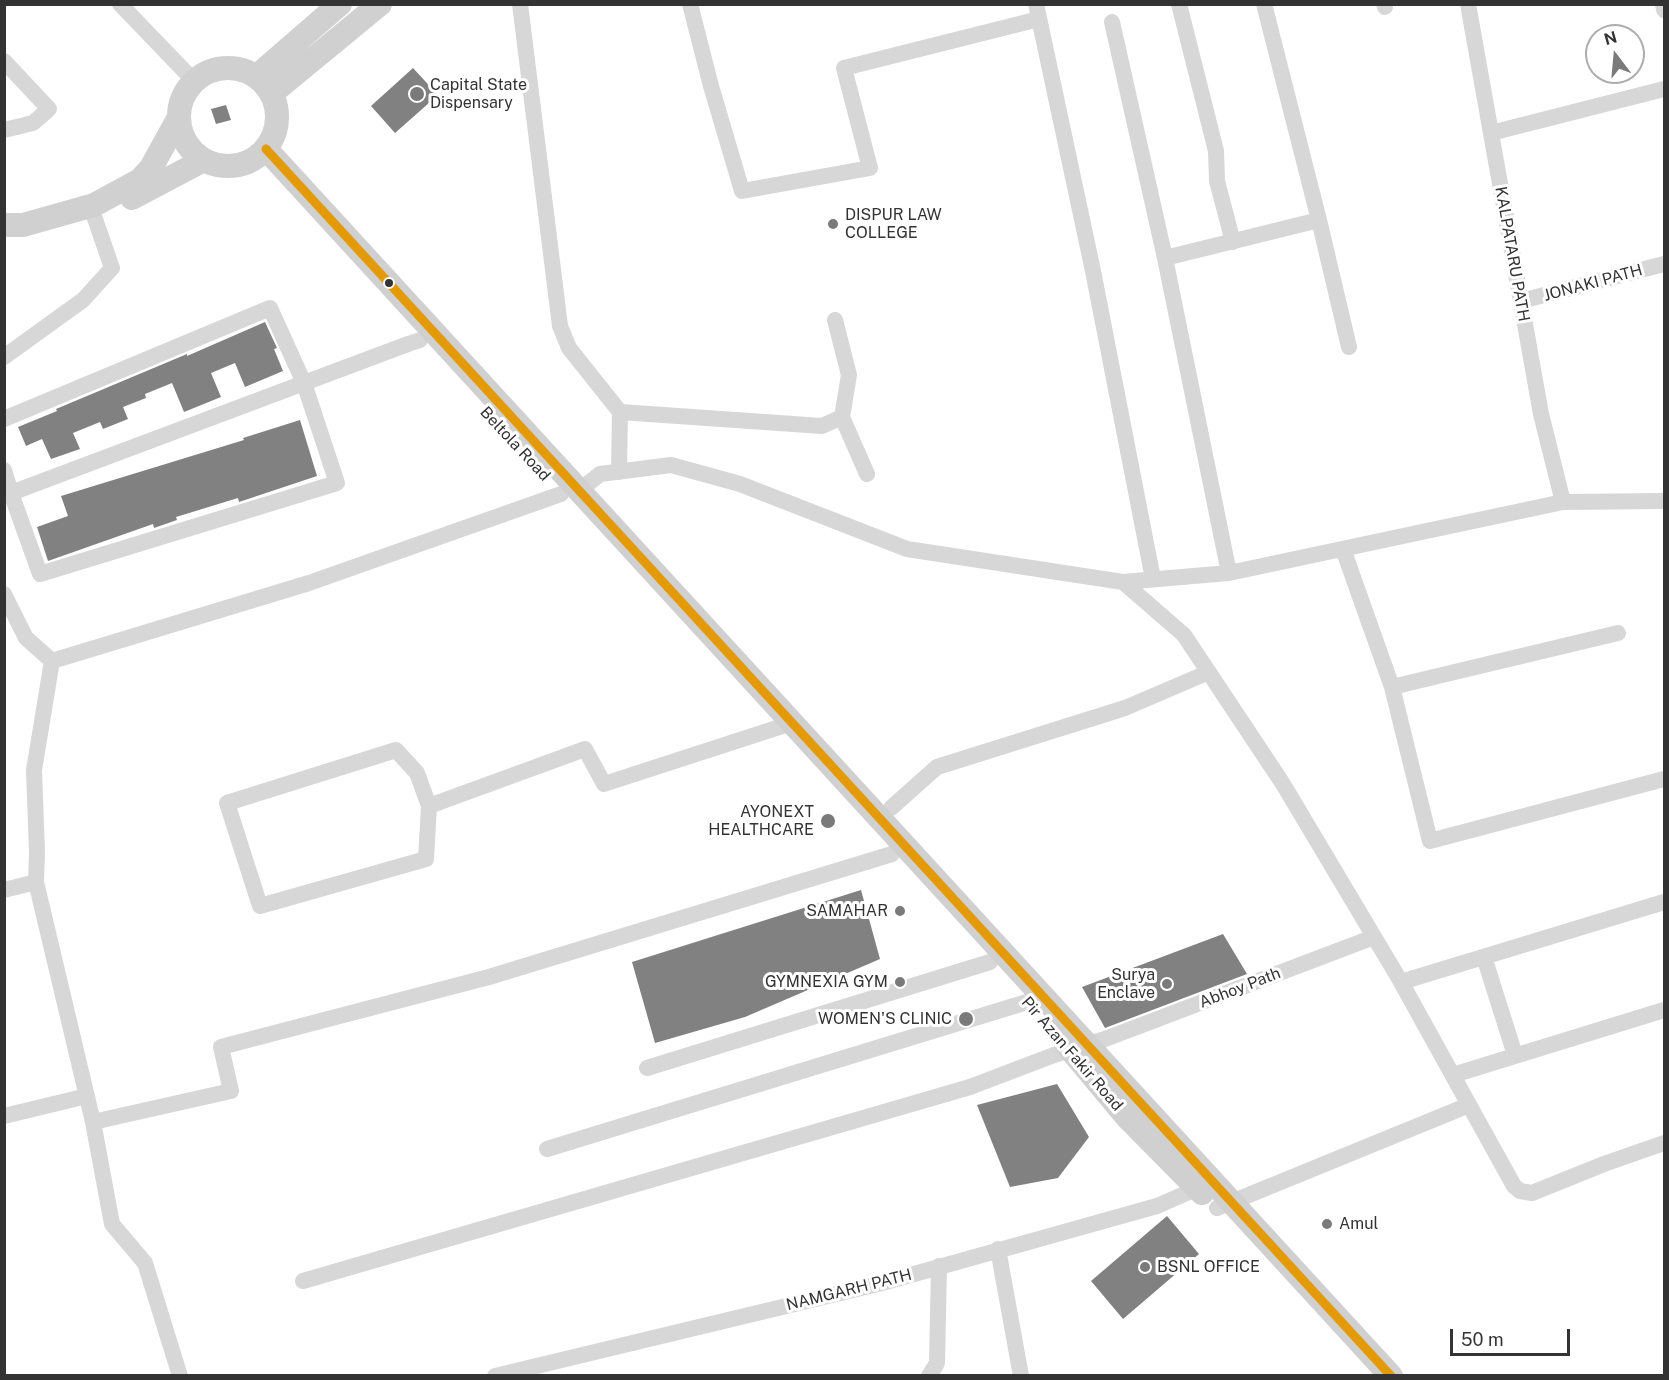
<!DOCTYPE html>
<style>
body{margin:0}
#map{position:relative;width:1669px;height:1380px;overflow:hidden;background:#fff;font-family:"Public Sans",sans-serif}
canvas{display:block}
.frame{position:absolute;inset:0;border:6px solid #333;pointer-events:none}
.north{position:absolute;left:1585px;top:24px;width:60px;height:60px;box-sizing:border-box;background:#fff;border:2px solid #adadad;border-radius:50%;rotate:344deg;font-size:16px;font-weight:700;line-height:24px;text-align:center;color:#333}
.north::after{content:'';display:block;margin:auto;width:21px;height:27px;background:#7a7a7a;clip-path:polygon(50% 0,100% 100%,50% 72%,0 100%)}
.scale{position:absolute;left:1450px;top:1329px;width:120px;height:27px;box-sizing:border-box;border:3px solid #333;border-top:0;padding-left:8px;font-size:18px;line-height:21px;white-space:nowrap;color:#333;-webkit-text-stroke:4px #fff;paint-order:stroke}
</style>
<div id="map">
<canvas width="1669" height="1380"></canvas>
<div class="frame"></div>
<div class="north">N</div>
<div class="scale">50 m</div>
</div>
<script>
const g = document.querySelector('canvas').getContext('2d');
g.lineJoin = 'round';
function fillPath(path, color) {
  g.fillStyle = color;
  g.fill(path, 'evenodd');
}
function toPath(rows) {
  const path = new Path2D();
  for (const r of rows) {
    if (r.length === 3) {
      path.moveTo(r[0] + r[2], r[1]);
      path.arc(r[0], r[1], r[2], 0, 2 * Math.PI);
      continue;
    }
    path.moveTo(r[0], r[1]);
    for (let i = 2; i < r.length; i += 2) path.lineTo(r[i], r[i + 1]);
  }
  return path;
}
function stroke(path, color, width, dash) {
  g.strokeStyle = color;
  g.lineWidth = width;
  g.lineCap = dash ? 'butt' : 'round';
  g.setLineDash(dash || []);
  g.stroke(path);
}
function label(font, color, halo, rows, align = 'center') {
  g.font = font + ' "Public Sans",sans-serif';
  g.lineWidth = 6;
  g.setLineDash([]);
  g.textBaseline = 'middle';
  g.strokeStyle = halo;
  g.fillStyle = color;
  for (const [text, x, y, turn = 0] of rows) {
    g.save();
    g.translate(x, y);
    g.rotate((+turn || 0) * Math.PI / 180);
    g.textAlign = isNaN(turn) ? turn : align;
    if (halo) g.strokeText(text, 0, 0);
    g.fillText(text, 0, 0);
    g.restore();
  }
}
fillPath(toPath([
 [413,68,438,95,395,133,371,106],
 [226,105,231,120,216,124,211,109],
 [265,322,277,348,274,349,283,371,245,387,235,363,211,373,221,397,184,412,172,383,145,394,146,398,123,407,128,419,103,429,100,422,73,433,80,449,51,459,42,439,26,446,18,427,57,411,56,409,187,354,187,356],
 [300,420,317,476,239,502,238,498,176,517,177,520,154,528,153,524,48,561,37,527,68,516,61,496,244,440,243,438],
 [861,890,880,959,745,1017,655,1043,632,962],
 [1223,934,1247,974,1105,1028,1082,987],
 [1057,1084,1089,1137,1058,1178,1010,1187,977,1105],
 [1167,1216,1199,1254,1123,1319,1091,1281]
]), '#818181');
stroke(toPath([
 [120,4,194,81],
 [520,4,560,326,569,348,620,412,619,472],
 [690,4,711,86,742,191,870,168,844,68,1039,19],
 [1036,4,1093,271,1153,579],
 [1179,4,1216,151,1217,181,1233,242],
 [1264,4,1319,220,1349,347],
 [1384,4,1385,7],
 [1468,4,1541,414,1563,502],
 [1663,4,1664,10],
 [1112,22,1165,258,1229,573],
 [4,61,49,109,33,123,4,130],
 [1491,133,1664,89],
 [1165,258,1319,220],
 [1521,301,1664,264],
 [4,357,83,300,112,268,93,213],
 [620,412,822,426,842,417,849,375,835,320],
 [842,417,867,474],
 [4,419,270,308,304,383,337,483,40,574,11,493,304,383,408,344,420,340],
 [4,470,11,493],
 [579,491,600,474,671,465,740,484,907,549,1123,582,1229,573,1563,502,1664,501],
 [1343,549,1392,687,1430,841,1664,779],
 [1123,582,1184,635,1283,784,1401,982,1514,1186,1520,1191,1532,1193,1604,1164,1664,1143],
 [4,594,26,638,52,661],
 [52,661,34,770,37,852,36,882,93,1122,112,1224,145,1263,180,1376],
 [52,661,309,583,561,494],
 [1392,687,1618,633],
 [396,750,417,773,429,806,426,859,260,906,227,803,396,750],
 [429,806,585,749,604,784,792,723],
 [891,808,937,767,1125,708,1209,672],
 [4,890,36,882],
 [1484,957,1515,1055],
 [1401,982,1664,902],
 [647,1068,990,962],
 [1453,1075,1664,1010],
 [4,1116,87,1096],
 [93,1122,231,1091,221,1047,489,977,892,854],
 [547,1149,1027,1002],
 [1217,1208,1469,1105],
 [998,1249,1021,1376],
 [303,1281,970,1087,1054,1055,1105,1039,1374,937],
 [495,1376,882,1283,1157,1206,1198,1188],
 [929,1376,937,1363,939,1266]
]), '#d7d7d7', 16);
stroke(toPath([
 [228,117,49],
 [257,76,340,4],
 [272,93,380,4],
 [266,149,1391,1376],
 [132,198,204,160],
 [4,225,23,225,94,205,140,180,151,168,178,119],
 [1066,1044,1127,1117,1202,1193]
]), '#d0d0d0', 24);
stroke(toPath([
 [266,149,1391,1376]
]), '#e39a05', 9);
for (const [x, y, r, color] of [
 [417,94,8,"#7a7a7a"],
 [833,224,6,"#7a7a7a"],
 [389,283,5,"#333"],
 [828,821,8,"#7a7a7a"],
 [900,911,6,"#7a7a7a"],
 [900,982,6,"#7a7a7a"],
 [1167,984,6,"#7a7a7a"],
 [966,1019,8,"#7a7a7a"],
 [1327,1224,6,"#7a7a7a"],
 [1145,1267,6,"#7a7a7a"]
]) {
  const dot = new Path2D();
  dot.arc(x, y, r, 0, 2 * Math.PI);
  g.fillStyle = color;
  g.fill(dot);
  stroke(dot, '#fff', 2);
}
label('16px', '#333', '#fff', [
 ["Capital State",430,85,"left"],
 ["Dispensary",430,103,"left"],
 ["DISPUR LAW",845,215,"left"],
 ["COLLEGE",845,233,"left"],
 ["AYONEXT",814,812],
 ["HEALTHCARE",814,830],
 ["SAMAHAR",888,911],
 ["Surya",1155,975],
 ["Enclave",1155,993],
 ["GYMNEXIA GYM",888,982],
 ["WOMEN'S CLINIC",952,1019],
 ["Amul",1339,1224,"left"],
 ["BSNL OFFICE",1157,1267,"left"]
], 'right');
label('16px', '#333', '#fff', [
 ["KALPATARU PATH",1512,254,80],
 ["JONAKI PATH",1593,283,-15],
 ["Beltola Road",515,444,47],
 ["Abhoy Path",1240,988,-21],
 ["Pir Azan Fakir Road",1072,1054,49],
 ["NAMGARH PATH",849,1290,-14]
]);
</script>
